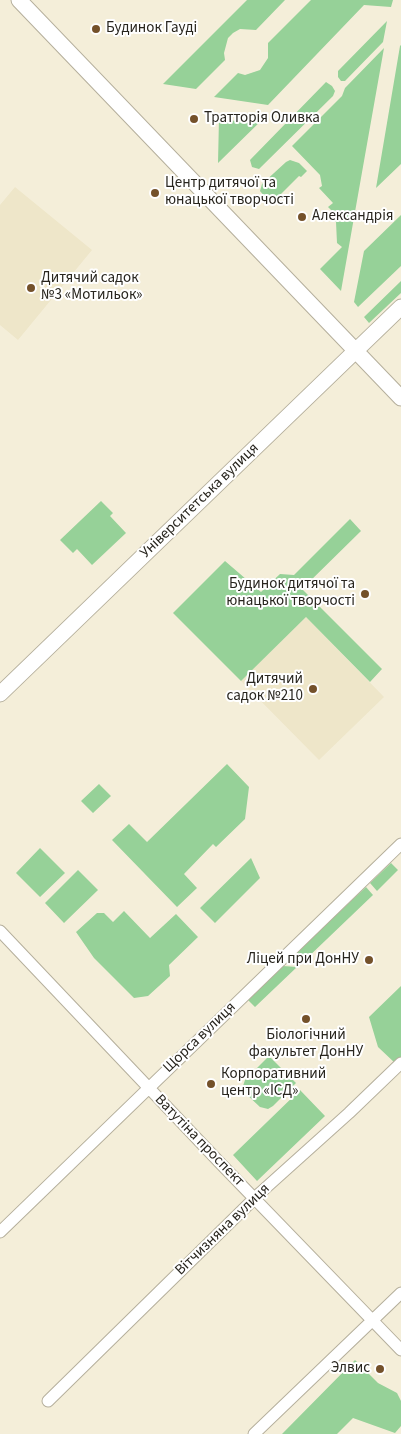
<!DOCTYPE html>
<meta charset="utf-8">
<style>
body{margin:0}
canvas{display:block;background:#f4eed9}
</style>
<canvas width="401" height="1434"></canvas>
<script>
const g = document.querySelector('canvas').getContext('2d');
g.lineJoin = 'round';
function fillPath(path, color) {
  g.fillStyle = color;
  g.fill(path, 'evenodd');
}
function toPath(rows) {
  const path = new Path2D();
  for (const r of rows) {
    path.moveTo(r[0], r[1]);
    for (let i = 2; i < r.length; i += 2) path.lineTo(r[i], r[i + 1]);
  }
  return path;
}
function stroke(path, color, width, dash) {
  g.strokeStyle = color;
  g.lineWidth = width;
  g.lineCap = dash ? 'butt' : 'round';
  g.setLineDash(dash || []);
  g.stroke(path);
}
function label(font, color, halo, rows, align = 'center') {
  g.font = font + ' "Source Sans 3",sans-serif';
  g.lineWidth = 4;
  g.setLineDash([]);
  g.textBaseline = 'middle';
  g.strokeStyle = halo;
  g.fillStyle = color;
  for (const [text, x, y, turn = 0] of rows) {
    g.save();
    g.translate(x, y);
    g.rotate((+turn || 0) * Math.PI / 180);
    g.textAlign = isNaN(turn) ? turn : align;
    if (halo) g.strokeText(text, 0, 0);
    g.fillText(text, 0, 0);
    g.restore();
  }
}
fillPath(toPath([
 [15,187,92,250,18,340,0,325,0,205],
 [306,617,384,697,319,760,241,681]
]), '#eee6c9');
fillPath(toPath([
 [247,0,285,0,256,30,240,29,233,33,228,38,224,53,225,60,196,89,163,84],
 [311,0,393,0,391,7,364,5,268,105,214,97,238,73,245,75,260,70,268,58,268,43],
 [387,21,383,42,345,81,341,81,338,77,338,71],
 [401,45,401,164,376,188,400,46],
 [384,48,341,291,320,269,342,247,337,243,336,222,330,216,332,211,328,207,333,203,319,188,322,186,320,175,292,146,342,96,345,88],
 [326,82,332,86,335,91,333,96,259,169,252,167,250,160],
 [243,113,267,115,218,163,219,118,241,122],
 [290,160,299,163,307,171,301,177,299,176,271,204,260,191,262,184,286,162],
 [401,215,401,266,358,307,354,302,364,251],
 [401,281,401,293,369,323,364,317],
 [101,501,113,513,110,516,126,533,92,565,77,549,73,553,60,540],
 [350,519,361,531,302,589,382,669,370,682,306,617,241,681,173,613,225,561,261,592,280,574,294,575],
 [227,764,249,787,245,819,216,847,213,844,184,874,197,888,177,907,112,840,129,824,147,842],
 [99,784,111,796,93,813,81,801],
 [40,848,65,873,40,897,16,873],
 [251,858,260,878,215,923,200,908],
 [391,863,398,870,377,891,370,883],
 [78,870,98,890,64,923,45,903],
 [366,887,373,895,304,961,288,960],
 [124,911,150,938,176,914,198,937,169,965,170,976,148,996,134,998,94,958,76,932,97,913,104,913,113,922],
 [283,966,297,967,255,1007,248,1000],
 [401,986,401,1059,396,1064,378,1047,369,1017],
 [269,1056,296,1083,273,1106,268,1109,260,1107,245,1093,243,1086,245,1080],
 [300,1090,325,1116,257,1181,233,1155],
 [355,1360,378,1383,397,1393,401,1401,401,1426,395,1433,353,1418,337,1434,282,1434]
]), '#96d198');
const minor = toPath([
 [0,931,221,1164,401,1350],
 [0,1232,401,844],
 [48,1401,260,1193,349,1113,401,1063],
 [254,1434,401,1293]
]);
const major = toPath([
 [19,0,401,398],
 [0,694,401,307]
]);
stroke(minor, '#b5af9c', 13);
stroke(major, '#b5af9c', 17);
stroke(minor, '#fff', 11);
stroke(major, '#fff', 15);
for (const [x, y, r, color] of [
 [96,29,5,"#74512a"],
 [194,119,5,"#74512a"],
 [155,193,5,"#74512a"],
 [302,217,5,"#74512a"],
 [31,288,5,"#74512a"],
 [365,594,5,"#74512a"],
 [313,689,5,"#74512a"],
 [369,960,5,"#74512a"],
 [306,1019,5,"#74512a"],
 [211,1084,5,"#74512a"],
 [380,1369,5,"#74512a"]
]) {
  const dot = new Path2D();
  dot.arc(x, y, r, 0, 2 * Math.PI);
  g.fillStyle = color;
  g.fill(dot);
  stroke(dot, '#fff', 2);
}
label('15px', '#28251e', '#fff', [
 ["Будинок Гауді",106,29],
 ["Тратторія Оливка",204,119],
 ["Центр дитячої та",165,184],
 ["юнацької творчості",165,201],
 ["Александрія",312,217],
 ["Дитячий садок",41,279],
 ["№3 «Мотильок»",41,296],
 ["Будинок дитячої та",355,585,"right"],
 ["юнацької творчості",355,602,"right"],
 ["Дитячий",303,680,"right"],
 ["садок №210",303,697,"right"],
 ["Ліцей при ДонНУ",359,960,"right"],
 ["Біологічний",306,1036,"center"],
 ["факультет ДонНУ",306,1053,"center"],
 ["Корпоративний",221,1075],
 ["центр «ІСД»",221,1092],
 ["Элвис",370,1369,"right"]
], 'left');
label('15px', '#28251e', '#fff', [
 ["Університетська вулиця",200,501,-44],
 ["Щорса вулиця",200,1038,-44],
 ["Ватутіна проспект",199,1141,46],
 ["Вітчизняна вулиця",223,1230,-44]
]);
</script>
